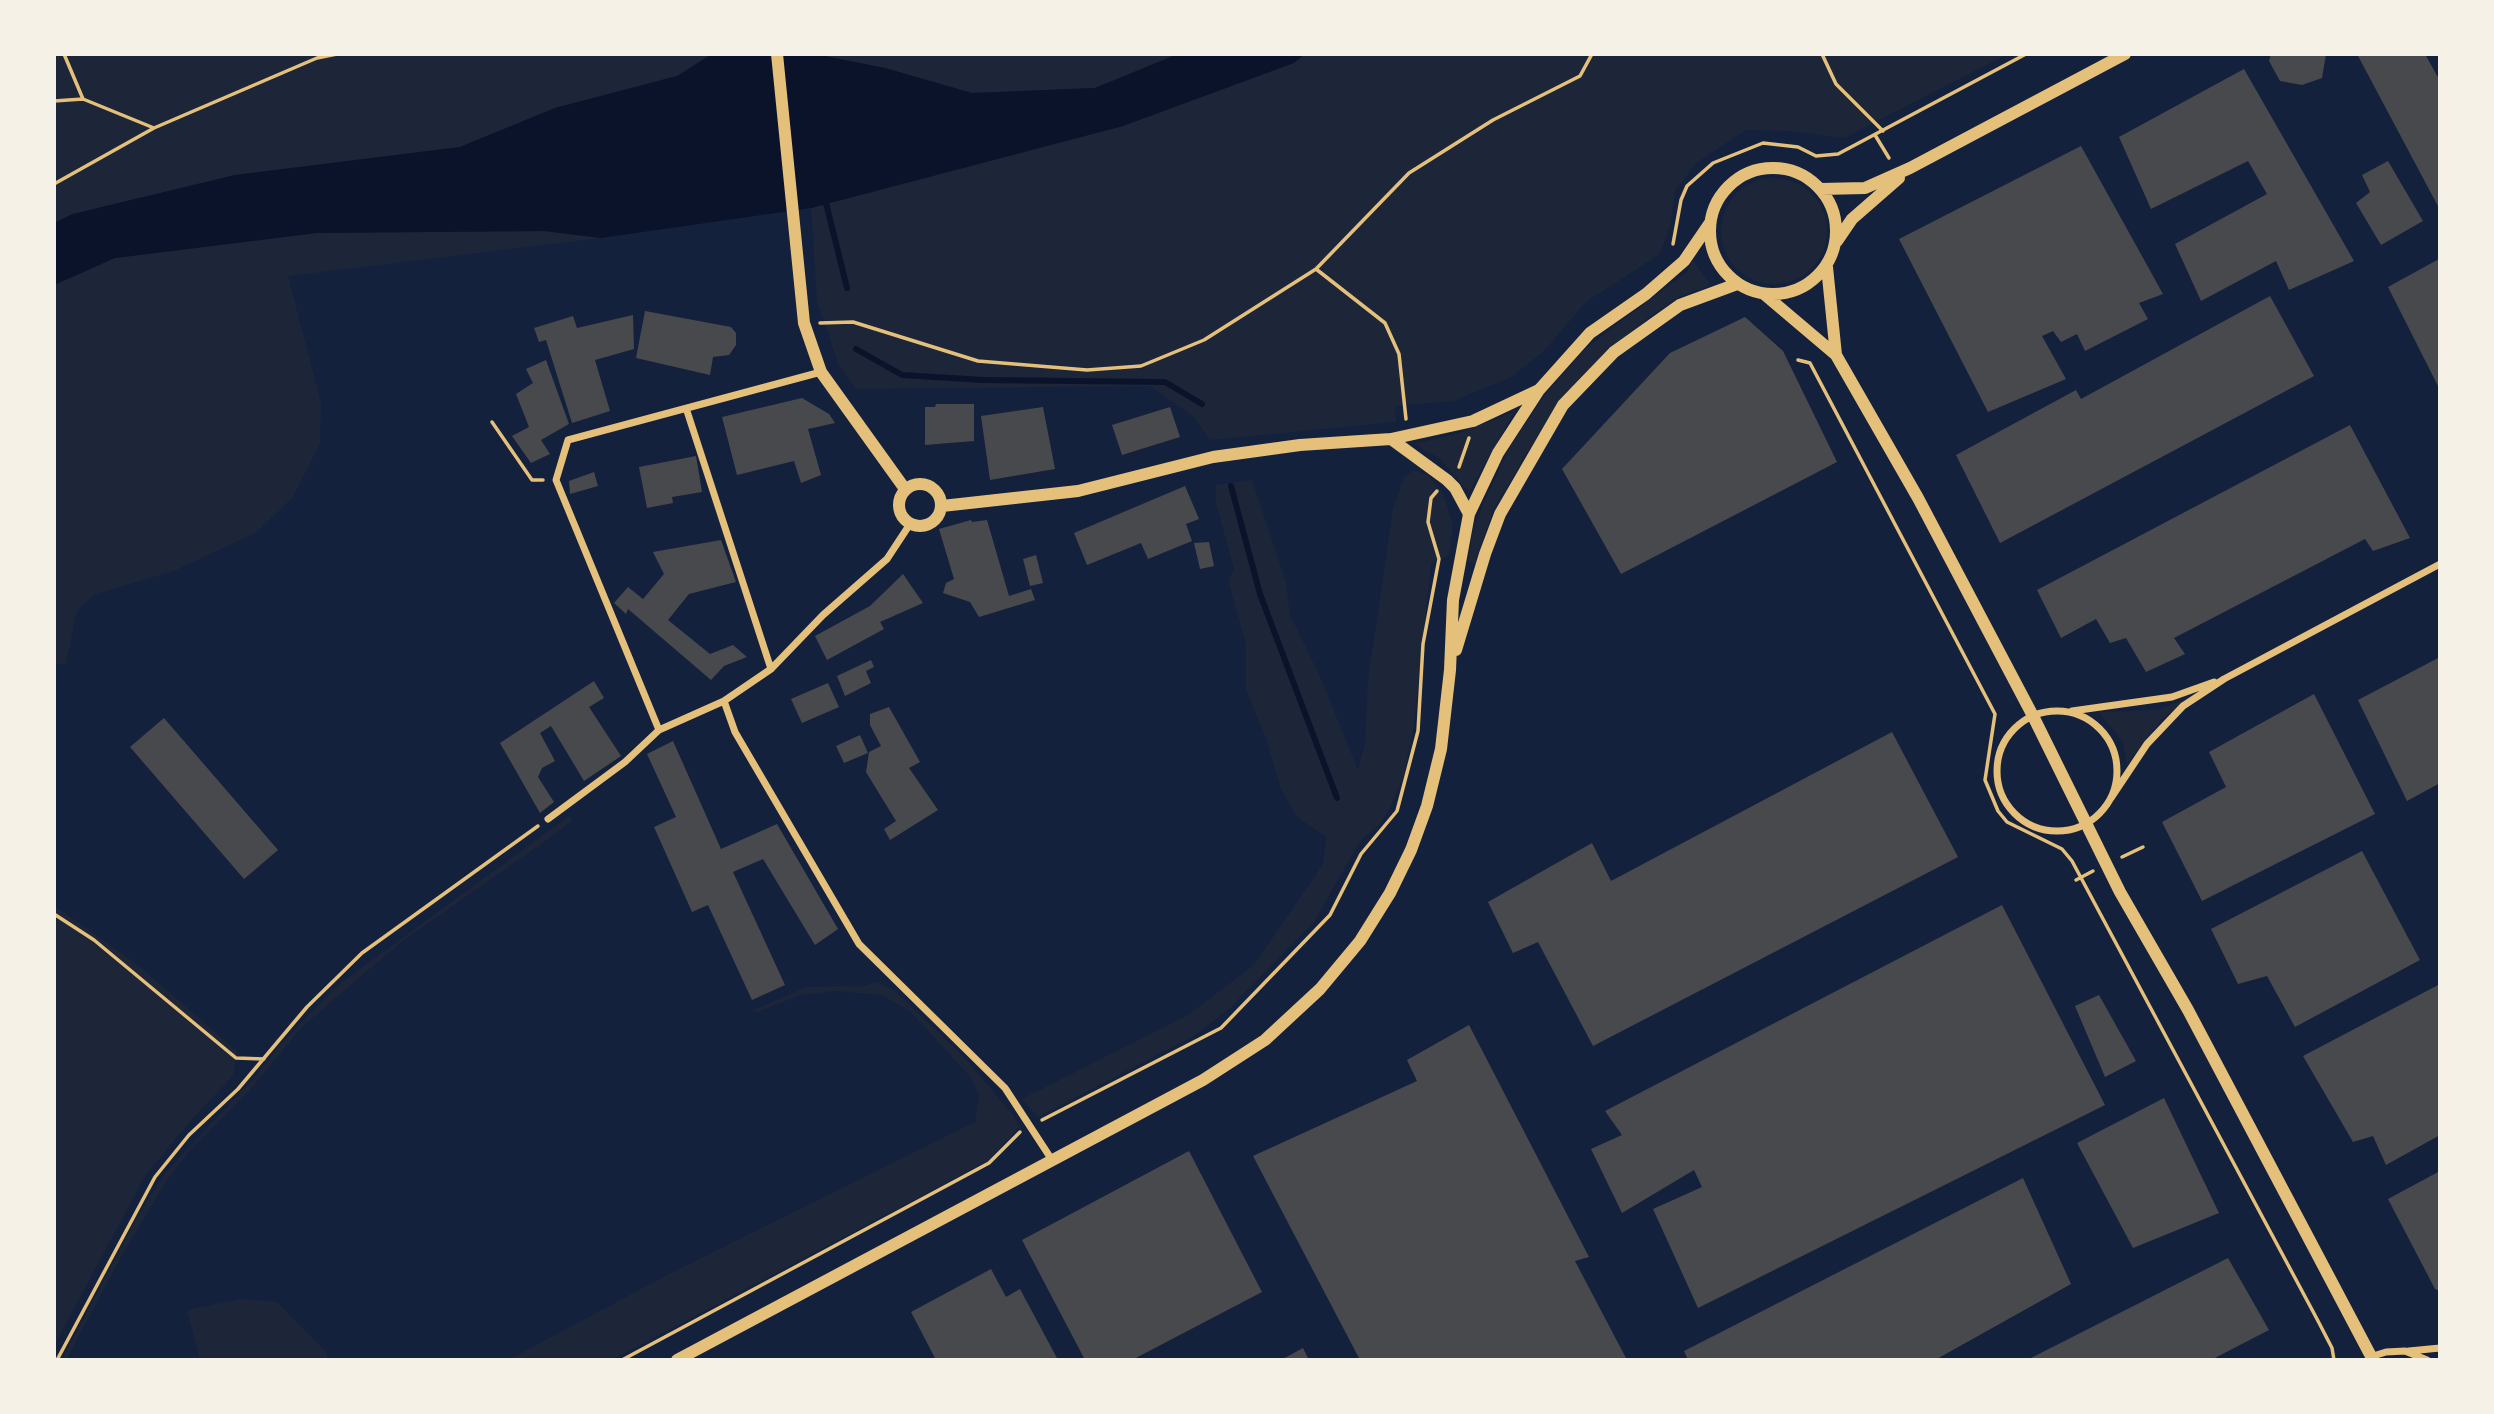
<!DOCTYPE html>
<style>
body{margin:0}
#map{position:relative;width:2494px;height:1414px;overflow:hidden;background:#14213d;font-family:Commissioner,sans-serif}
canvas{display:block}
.frame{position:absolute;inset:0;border:56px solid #f6f1e7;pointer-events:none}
</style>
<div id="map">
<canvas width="2494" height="1414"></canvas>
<div class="frame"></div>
</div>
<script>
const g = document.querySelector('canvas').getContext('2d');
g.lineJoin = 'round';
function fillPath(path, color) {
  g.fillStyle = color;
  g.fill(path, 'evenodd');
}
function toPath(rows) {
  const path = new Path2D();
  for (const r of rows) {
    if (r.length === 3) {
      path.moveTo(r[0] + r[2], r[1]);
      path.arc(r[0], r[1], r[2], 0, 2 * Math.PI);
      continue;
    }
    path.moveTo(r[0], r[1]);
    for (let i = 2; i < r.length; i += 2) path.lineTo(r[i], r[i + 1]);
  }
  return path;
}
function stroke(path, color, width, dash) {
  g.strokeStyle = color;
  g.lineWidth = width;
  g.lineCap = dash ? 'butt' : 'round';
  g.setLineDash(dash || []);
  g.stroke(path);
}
fillPath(toPath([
 [54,54,712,54,677,76,555,108,460,147,235,175,73,214,54,223],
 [815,54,1178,54,1095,88,972,93,885,68],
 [1305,54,2008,54,1844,138,1790,131,1746,130,1696,163,1675,191,1670,226,1660,254,1586,302,1544,351,1510,378,1453,401,1395,406,1396,422,1210,440,1194,417,1150,386,856,389,839,366,817,301,811,208,1123,126,1293,63],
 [1774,231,53],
 [544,231,601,238,288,276,321,403,320,444,293,497,257,532,174,571,95,594,77,611,66,664,54,664,54,285,115,258,317,233],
 [1693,260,1711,285,1681,296,1649,317,1606,353,1570,390,1527,452,1494,509,1474,565,1468,560,1473,530,1484,502,1510,447,1541,400,1586,348,1687,272],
 [1514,412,1469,492,1439,458,1414,444,1459,433],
 [1414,470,1428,475,1443,493,1453,525,1449,555,1431,563,1414,725,1404,775,1391,806,1379,825,1360,841,1314,922,1229,1009,1194,1036,1038,1117,1022,1099,1188,1015,1254,965,1323,864,1326,837,1296,816,1281,789,1266,738,1246,690,1246,645,1228,580,1234,569,1216,503,1216,485,1252,480,1286,582,1290,615,1319,674,1358,770,1365,743,1368,680,1393,509,1404,477],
 [2189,698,2162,719,2127,764,2123,742,2099,712,2156,710],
 [569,816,573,820,547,840,401,942,302,1027,249,1091,191,1149,167,1180,121,1257,66,1360,62,1360,136,1219,165,1173,255,1077,282,1043,338,985],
 [54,905,138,965,237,1051,233,1076,192,1119,145,1176,54,1346],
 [874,982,893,989,964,1057,1014,1116,1019,1127,989,1160,612,1360,508,1360,671,1273,975,1122,979,1096,972,1079,910,1011,881,995,835,991,801,995,758,1012,753,1010,807,987,867,986],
 [241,1299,277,1302,327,1353,328,1360,200,1360,187,1310]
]), '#1d2539');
fillPath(toPath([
 [712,54,815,54,885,68,972,93,1095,88,1178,54,1305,54,1294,63,1123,126,811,208,601,238,544,231,317,233,115,258,54,285,54,223,73,214,235,175,460,147,555,108,677,76]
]), '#0b132b');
stroke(toPath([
 [825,199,847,288],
 [856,349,902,375,983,380,1165,382,1202,404],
 [1231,486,1260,594,1337,798]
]), '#0b132b', 6);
fillPath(toPath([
 [2271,54,2326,54,2322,78,2302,85,2280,81,2269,61],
 [2357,54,2425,54,2440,81,2440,210],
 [2244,69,2354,261,2289,290,2276,261,2201,301,2175,244,2267,194,2248,161,2151,209,2119,137],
 [2081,146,2163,294,2139,303,2148,319,2085,351,2077,334,2061,342,2053,331,2042,336,2066,379,1988,412,1899,239],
 [2388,161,2423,221,2381,245,2356,203,2370,192,2362,175],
 [2439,259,2440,261,2440,390,2388,287],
 [2270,296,2314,376,2000,543,1956,455,2076,390,2081,399],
 [645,311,731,327,736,333,736,345,729,355,713,357,710,375,636,358],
 [633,315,634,349,595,360,610,411,572,423,546,340,539,342,534,328,573,316,577,328],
 [1745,317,1783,351,1837,462,1621,574,1562,469,1670,353],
 [546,360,569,424,541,440,550,454,531,463,512,436,529,427,516,394,533,383,526,369],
 [802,398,829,414,835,423,808,429,821,475,801,483,794,461,737,475,722,417],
 [936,404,974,404,974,441,925,445,925,407,935,407],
 [1043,407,1055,469,990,480,981,416],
 [1170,407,1180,437,1122,455,1112,425],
 [2350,425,2410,538,2373,551,2365,539,2174,638,2185,654,2146,672,2126,638,2110,643,2096,619,2061,638,2037,590],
 [696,456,702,492,672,497,673,503,647,508,639,467],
 [594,472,598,486,570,494,569,481],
 [1185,486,1199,519,1186,524,1192,541,1148,559,1141,543,1087,565,1074,533],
 [971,520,972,522,987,520,1009,596,1031,589,1035,600,979,617,970,602,943,593,946,583,954,579,939,529],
 [721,540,736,582,689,594,668,620,710,654,733,645,747,657,724,666,711,680,628,609,626,614,614,603,628,587,643,599,664,574,653,552],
 [1209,542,1214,566,1200,569,1194,543],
 [1036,555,1043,583,1030,586,1023,559],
 [903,574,923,603,880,622,884,629,827,660,815,636,870,606],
 [2440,657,2440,783,2407,801,2358,700],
 [871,660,874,667,866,671,871,683,845,696,837,676],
 [594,681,604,698,589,707,621,756,584,781,551,726,540,733,555,761,542,768,538,777,554,802,540,813,500,743],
 [828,683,839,707,802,723,791,699],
 [2314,694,2375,814,2202,901,2162,822,2226,787,2209,752],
 [889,707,920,762,909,768,938,810,890,840,884,829,896,821,866,772,869,752,881,746,870,725,870,714],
 [164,718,278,850,244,879,130,747],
 [1892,732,1958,857,1593,1046,1538,942,1513,953,1488,902,1592,843,1611,881],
 [860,735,868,753,844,763,836,746],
 [673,741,721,849,777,824,838,929,815,945,763,859,733,872,785,985,752,1000,708,905,692,912,654,827,676,817,647,754],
 [2362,851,2420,960,2295,1027,2267,976,2238,984,2211,929],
 [2002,905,2105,1105,1698,1308,1653,1209,1702,1187,1694,1170,1622,1213,1591,1149,1622,1135,1605,1111],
 [2440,984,2440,1135,2386,1165,2373,1136,2353,1142,2303,1056],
 [2099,995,2136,1061,2105,1077,2075,1006],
 [1469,1025,1589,1257,1575,1261,1627,1360,1360,1360,1253,1156,1417,1081,1407,1060],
 [2164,1098,2219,1213,2133,1248,2077,1143],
 [1189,1151,1262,1292,1132,1360,1085,1360,1022,1240],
 [2440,1171,2440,1291,2435,1289,2388,1199],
 [2023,1178,2071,1284,1935,1360,1688,1360,1684,1351],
 [2228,1258,2269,1330,2211,1360,2027,1360],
 [991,1269,1006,1297,1020,1289,1058,1360,936,1360,911,1312],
 [1303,1348,1309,1360,1281,1360]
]), '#48494c');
stroke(toPath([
 [64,54,83,99],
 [1822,54,1836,84,1883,131],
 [54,101,83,99,154,128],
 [1875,135,1889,158],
 [54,184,154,128,317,58,337,54],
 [1673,244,1681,200,1687,186,1713,163,1763,143,1798,147,1816,156,1838,154,2026,54],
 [1316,269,1385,323,1399,354,1406,419],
 [820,323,853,322,978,361,1087,370,1141,366,1204,340,1316,269,1409,173,1493,120,1580,76,1592,54],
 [1798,360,1810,363,1995,714,1985,780,1998,811,2007,822,2062,849,2072,861,2317,1319,2332,1348,2334,1360],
 [492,422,532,480,543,480],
 [1459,467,1469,438],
 [2122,857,2143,847],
 [2076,880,2093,871],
 [54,914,94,940,236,1058,264,1059],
 [1042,1120,1221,1028,1330,915,1361,854,1397,811,1418,731,1423,644,1439,559,1428,522,1431,498,1437,491],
 [57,1360,155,1177,189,1135,238,1089,307,1007,362,953,538,826],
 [622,1360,989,1163,1020,1132]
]), '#e5c07b', 3.5);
stroke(toPath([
 [686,408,771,669],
 [724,701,735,732,859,944,1005,1088,1052,1160],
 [2072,711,2172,697,2214,682],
 [2057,771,60],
 [659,730,556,480,568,440,821,372],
 [2111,798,2147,744,2183,706,2224,679,2440,564],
 [548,819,625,762,659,730,724,701,771,669,823,615,887,559,910,524],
 [2409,1351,2440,1348],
 [2370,1357,2386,1352,2405,1351,2427,1360]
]), '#e5c07b', 7);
stroke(toPath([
 [777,54,804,323,821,372,905,489],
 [1773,231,63],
 [1821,189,1865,188,1910,168,2125,54],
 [1837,241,1852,219,1899,178],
 [1827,267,1836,355],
 [1764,294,1836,355,1918,498,2033,716,2120,892,2188,1010,2373,1360],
 [1391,439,1447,480,1455,488,1469,514],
 [920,505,21],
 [942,506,1078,491,1213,457,1300,445,1391,439,1473,421,1539,390],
 [1456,650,1485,554,1500,514,1563,405,1614,352,1680,305,1737,284],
 [677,1360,1203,1080,1265,1040,1320,989,1360,941,1390,893,1411,850,1427,806,1441,749,1450,670,1453,600,1469,514,1498,453,1539,390,1590,333,1646,294,1684,261,1710,223]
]), '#e5c07b', 12);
</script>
